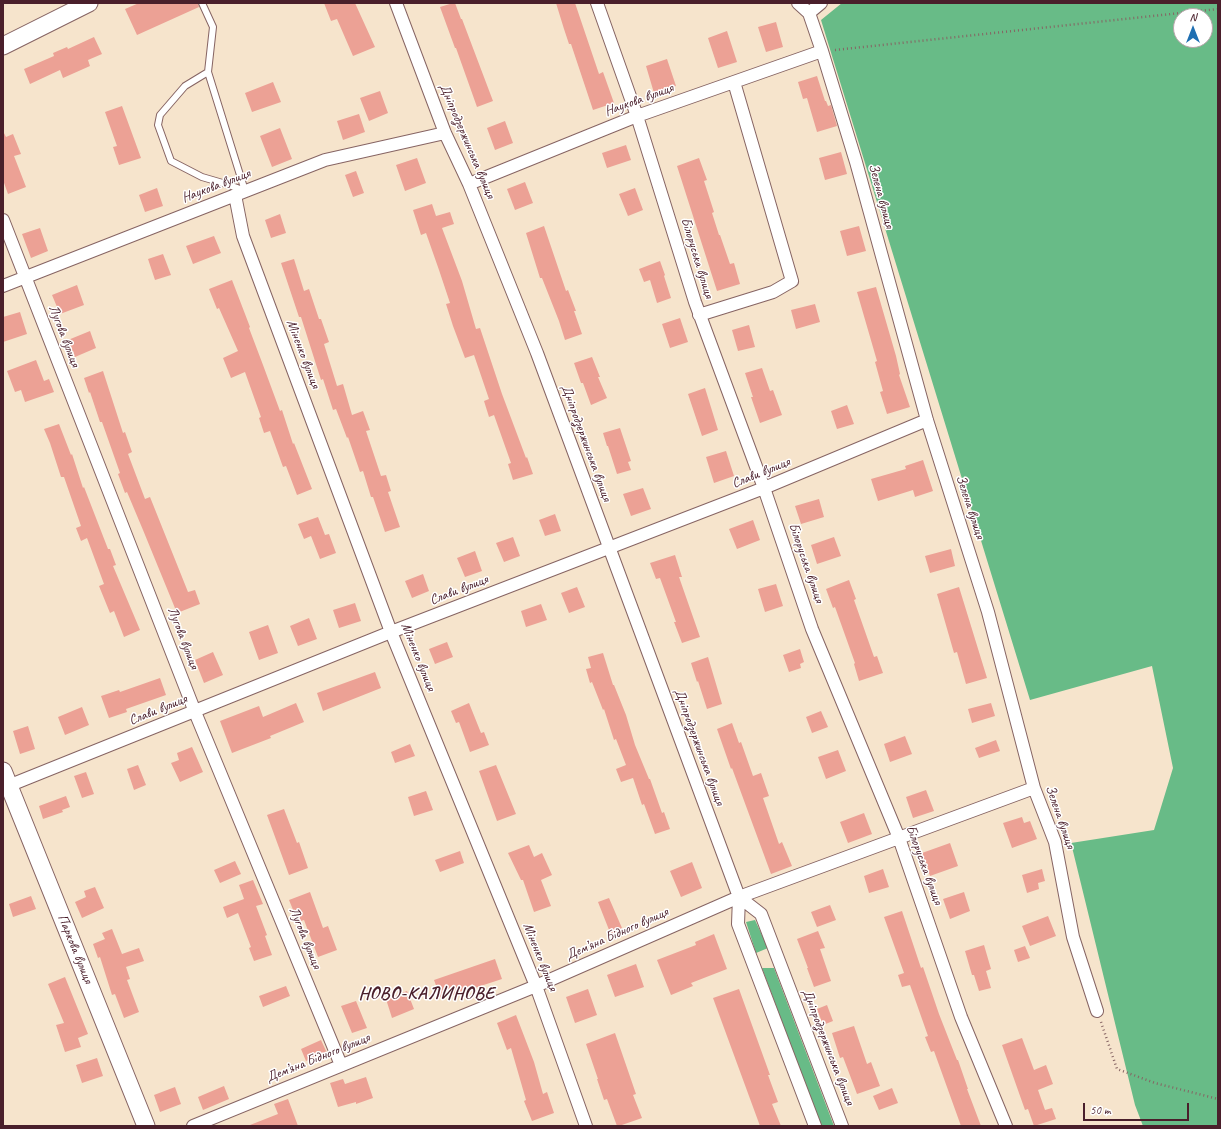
<!DOCTYPE html>
<meta charset="utf-8">
<style>
body{margin:0}
#map{position:relative;width:1221px;height:1129px;overflow:hidden;background:#f6e4cc;font-family:Caveat,sans-serif}
canvas{display:block}
.frame{position:absolute;inset:0;border:4px solid #4a1f2b;pointer-events:none}
.north{position:absolute;left:1173px;top:8px;width:40px;height:40px;box-sizing:border-box;background:#fff;border:1px solid #b7a5aa;border-radius:50%;rotate:0deg;font-size:11px;font-weight:700;line-height:16px;text-align:center;color:#4a1f2b}
.north::after{content:'';display:block;margin:auto;width:14px;height:18px;background:#1f6fb2;clip-path:polygon(50% 0,100% 100%,50% 72%,0 100%)}
.scale{position:absolute;left:1083px;top:1103px;width:106px;height:18px;box-sizing:border-box;border:2px solid #4a1f2b;border-top:0;padding-left:5px;font-size:12px;line-height:14px;white-space:nowrap;color:#4a1f2b;-webkit-text-stroke:3px #fff;paint-order:stroke}
</style>
<div id="map">
<canvas width="1221" height="1129"></canvas>
<div class="frame"></div>
<div class="north">N</div>
<div class="scale">50 m</div>
</div>
<script>
const g = document.querySelector('canvas').getContext('2d');
g.lineJoin = 'round';
function fillPath(path, color) {
  g.fillStyle = color;
  g.fill(path, 'evenodd');
}
function toPath(rows) {
  const path = new Path2D();
  for (const r of rows) {
    path.moveTo(r[0], r[1]);
    for (let i = 2; i < r.length; i += 2) path.lineTo(r[i], r[i + 1]);
  }
  return path;
}
function stroke(path, color, width, dash) {
  g.strokeStyle = color;
  g.lineWidth = width;
  g.lineCap = dash ? 'butt' : 'round';
  g.setLineDash(dash || []);
  g.stroke(path);
}
function label(font, color, halo, rows, align = 'center') {
  g.font = font + ' Caveat,sans-serif';
  g.lineWidth = 3;
  g.setLineDash([]);
  g.textBaseline = 'middle';
  g.strokeStyle = halo;
  g.fillStyle = color;
  for (const [text, x, y, turn = 0] of rows) {
    g.save();
    g.translate(x, y);
    g.rotate((+turn || 0) * Math.PI / 180);
    g.textAlign = isNaN(turn) ? turn : align;
    if (halo) g.strokeText(text, 0, 0);
    g.fillText(text, 0, 0);
    g.restore();
  }
}
fillPath(toPath([
 [842,3,1218,3,1218,1126,1143,1126,1135,1105,1071,843,1154,830,1173,768,1152,666,1030,700,821,20],
 [1181,16,1205,16,1205,40,1181,40],
 [755,920,768,948,756,953,746,922],
 [762,968,774,968,834,1126,821,1126]
]), '#68bb87');
fillPath(toPath([
 [139,3,198,3,199,7,137,35,125,9],
 [324,3,355,3,375,47,353,56,337,19,331,21],
 [453,3,455,3,461,19,462,19,493,101,477,107,456,48,455,48,440,7],
 [556,3,575,3,599,74,603,72,614,103,593,110,571,44,569,44,564,29],
 [776,22,783,47,766,52,758,27],
 [727,31,737,62,718,68,708,38],
 [94,37,102,54,88,60,90,66,63,78,60,70,30,84,24,69,54,56,53,53,67,47,68,49],
 [667,59,676,86,654,93,646,66],
 [817,76,825,101,826,101,828,106,831,105,837,126,817,132,807,98,803,99,798,82],
 [273,82,281,102,252,112,245,93],
 [380,91,388,113,369,121,360,98],
 [122,106,141,158,119,165,113,147,117,146,105,112],
 [359,114,365,132,343,140,337,121],
 [505,121,513,143,495,150,487,128],
 [280,128,292,159,272,167,260,136],
 [3,131,6,137,13,134,21,154,14,156,26,187,8,194,3,180],
 [626,145,631,160,607,168,602,153],
 [841,152,847,174,825,180,819,158],
 [417,158,426,183,405,191,396,165],
 [699,158,707,180,704,181,714,212,712,213,719,235,720,235,730,264,734,263,740,284,717,291,677,166],
 [356,171,364,193,353,197,345,175],
 [525,182,533,203,515,210,507,189],
 [157,188,163,206,145,212,139,195],
 [635,188,643,210,628,216,619,194],
 [432,204,436,216,450,212,454,224,442,228,462,281,476,329,480,328,502,394,526,458,527,457,533,474,513,480,508,464,511,463,494,415,489,417,484,401,489,399,474,355,465,358,453,326,446,304,450,303,439,270,426,233,421,235,413,210],
 [280,214,286,233,271,238,265,220],
 [544,226,566,291,568,290,576,311,574,311,582,334,565,340,559,321,542,278,540,278,526,233],
 [859,226,866,251,847,256,840,231],
 [40,228,48,251,31,258,22,234],
 [214,236,221,253,193,264,186,246],
 [163,254,171,275,155,280,148,259],
 [294,259,304,291,309,289,319,319,321,319,329,342,324,344,337,386,343,384,352,415,363,411,370,430,366,431,381,476,386,475,391,491,388,492,400,527,385,532,373,497,371,497,363,471,360,472,348,437,347,438,336,409,333,410,323,379,321,380,301,317,299,317,281,263],
 [660,261,665,275,664,276,671,298,657,303,650,280,644,282,639,269],
 [232,280,250,327,249,328,263,365,280,411,282,410,293,444,294,443,312,489,297,495,286,466,283,467,270,431,264,433,259,418,261,417,245,372,231,378,223,358,238,351,219,308,217,309,209,289],
 [77,285,84,305,60,314,52,295],
 [876,287,896,356,900,374,899,375,910,407,887,414,880,392,883,391,875,362,877,361,857,292],
 [815,304,820,322,796,329,791,310],
 [20,312,27,334,3,342,3,317],
 [680,318,688,342,670,348,662,324],
 [749,325,755,347,738,351,732,330],
 [90,331,96,348,75,357,68,340],
 [592,357,600,377,598,377,607,398,591,405,583,383,581,383,574,363],
 [36,360,44,381,49,379,54,392,25,402,21,390,15,392,7,371],
 [762,368,770,391,773,390,782,415,760,423,751,397,753,397,745,373],
 [103,371,123,433,125,432,132,452,128,454,145,499,150,497,188,592,195,590,200,604,177,613,143,530,127,492,125,493,118,474,120,473,102,422,100,422,90,392,89,393,84,378],
 [705,388,718,430,702,436,688,394],
 [847,405,854,424,837,429,831,411],
 [59,424,71,455,72,454,83,488,84,487,108,549,110,549,116,565,113,566,140,630,124,637,114,611,110,613,99,586,104,584,87,538,81,541,76,528,81,526,64,477,61,477,50,443,44,429],
 [620,428,631,461,628,462,631,470,617,474,608,446,607,446,603,433],
 [726,451,734,476,714,483,706,457],
 [923,460,933,491,915,497,913,490,878,501,871,479,906,469,905,466],
 [643,488,651,509,631,516,623,494],
 [819,499,824,517,801,524,795,506],
 [555,514,561,531,545,536,539,520],
 [318,517,325,535,329,534,336,553,320,559,311,536,304,539,298,524],
 [753,520,760,540,737,549,729,529],
 [513,537,520,556,504,562,496,543],
 [834,537,841,556,817,564,811,545],
 [951,549,955,566,930,573,925,556],
 [475,551,482,571,465,577,457,558],
 [675,555,682,577,679,577,700,637,682,643,674,622,676,622,660,578,656,579,650,563],
 [423,574,429,591,412,598,405,581],
 [849,580,856,599,854,600,874,657,877,656,883,673,859,681,854,664,855,663,835,607,833,608,826,589],
 [776,584,783,606,765,612,758,589],
 [577,587,585,607,569,613,561,593],
 [959,587,987,678,966,684,957,652,954,653,937,594],
 [355,603,361,621,339,628,333,610],
 [541,604,547,620,526,627,521,611],
 [309,618,317,639,298,646,290,626],
 [268,625,278,653,259,660,249,632],
 [447,642,453,657,435,664,429,649],
 [800,649,804,662,800,664,801,668,789,672,783,655],
 [213,652,223,675,204,683,195,660],
 [603,653,613,685,614,685,626,715,635,745,649,779,650,779,662,813,664,812,670,829,655,834,644,804,642,805,633,778,621,782,616,769,626,765,616,739,614,740,604,709,603,710,592,682,590,683,586,669,591,668,588,657],
 [708,657,722,704,707,709,698,681,697,682,691,663],
 [375,672,381,688,323,711,317,693],
 [160,678,166,695,126,709,127,712,109,718,101,696,119,690,120,692],
 [296,703,304,722,270,736,271,738,232,753,220,721,259,706,263,717],
 [469,703,481,733,484,732,489,745,470,752,459,722,456,723,451,711],
 [991,703,995,716,972,723,968,709],
 [82,707,89,725,65,735,58,717],
 [821,711,828,727,812,733,806,717],
 [732,723,739,743,741,742,753,776,761,773,769,796,763,798,779,844,782,842,792,866,771,874,732,768,731,769,717,729],
 [28,726,35,749,20,754,13,731],
 [905,736,912,754,890,762,884,744],
 [996,740,1000,751,979,758,975,748],
 [410,744,415,756,395,763,391,752],
 [192,747,203,772,180,782,171,763,179,760,177,753],
 [838,750,846,771,826,779,818,757],
 [138,765,146,785,134,790,127,769],
 [496,765,516,814,497,821,479,771],
 [86,772,94,794,82,798,74,776],
 [926,790,934,811,913,818,906,797],
 [426,791,433,810,414,816,408,797],
 [66,796,70,807,62,810,63,812,43,819,39,806],
 [284,809,297,843,299,842,308,868,289,875,267,815],
 [864,813,872,834,848,843,840,822],
 [1022,817,1024,823,1030,821,1037,839,1012,848,1003,823],
 [950,843,958,866,930,876,922,853],
 [529,845,534,857,542,853,552,875,541,880,551,906,534,912,523,880,521,880,508,853],
 [460,851,464,863,440,872,435,860],
 [235,861,241,874,220,883,214,870],
 [692,862,702,888,681,897,670,871],
 [883,869,889,887,869,893,864,876],
 [1042,869,1045,881,1038,883,1039,889,1027,893,1022,875],
 [253,880,263,904,256,906,267,935,265,936,272,955,254,961,249,948,251,947,238,913,227,918,223,907,244,899,239,885],
 [95,887,104,908,82,918,75,902,86,897,84,891],
 [310,892,323,928,328,926,337,950,318,957,304,920,298,922,289,900],
 [964,892,970,911,950,919,943,899],
 [31,896,36,909,13,917,9,904],
 [609,898,625,935,613,940,598,902],
 [830,905,836,920,817,927,811,912],
 [902,911,921,968,923,967,939,1014,957,1060,958,1060,968,1089,967,1089,981,1126,961,1126,934,1051,931,1052,925,1037,928,1036,910,985,902,987,898,975,904,973,884,917],
 [1048,916,1056,936,1030,946,1022,926],
 [112,929,122,954,139,948,144,961,126,967,130,979,127,980,139,1012,124,1018,115,994,112,995,100,957,98,958,93,944,105,939,102,933],
 [818,931,825,948,820,949,831,981,814,987,807,968,808,968,797,939],
 [714,934,727,969,691,983,693,986,671,995,657,960,696,945,695,942],
 [984,945,991,969,986,971,991,988,979,991,974,975,972,975,965,951],
 [1025,946,1030,958,1018,962,1014,950],
 [495,959,502,979,441,999,434,980],
 [636,964,644,987,615,997,607,975],
 [65,977,88,1034,78,1038,81,1047,65,1052,56,1025,64,1023,48,984],
 [286,986,290,996,263,1007,259,996],
 [588,989,597,1015,575,1023,566,997],
 [739,989,770,1075,768,1075,778,1102,772,1104,781,1126,760,1126,713,998],
 [407,991,414,1009,392,1018,386,999],
 [356,1001,367,1028,352,1033,341,1006],
 [827,1005,833,1021,823,1025,817,1009],
 [516,1015,534,1062,543,1094,547,1092,554,1113,532,1121,524,1101,526,1100,511,1048,507,1050,497,1023],
 [854,1026,867,1064,871,1062,880,1086,857,1094,843,1057,840,1058,832,1033],
 [615,1033,636,1094,633,1095,642,1118,619,1126,617,1126,607,1099,604,1100,597,1079,598,1079,586,1044],
 [1022,1038,1034,1070,1046,1065,1053,1084,1038,1090,1045,1110,1052,1108,1056,1119,1034,1126,1028,1109,1025,1110,1002,1045],
 [321,1040,327,1053,306,1061,301,1049],
 [97,1058,103,1076,82,1083,76,1065],
 [366,1077,373,1098,356,1104,356,1102,338,1107,330,1083,343,1079,345,1084],
 [224,1086,229,1099,203,1110,198,1097],
 [175,1087,181,1104,160,1112,154,1095],
 [892,1088,898,1103,879,1110,873,1096],
 [288,1099,298,1126,250,1126,250,1125,278,1114,274,1104]
]), '#eca195');
const lane = toPath([
 [202,3,213,27,208,72,245,191],
 [208,72,185,86,160,115,158,125,171,161,202,177,226,184,243,190]
]);
const street = toPath([
 [396,3,445,133,469,184,537,353,739,897,738,924,815,1126],
 [597,3,637,116,695,302,764,488,812,629,899,838,961,1017,1006,1126],
 [798,3,809,13],
 [821,3,809,13,822,51,856,162,927,420,988,612,1034,788,1055,842,1073,937,1097,1011],
 [469,184,637,116,822,51],
 [235,195,243,236,391,632,536,986,586,1126],
 [3,220,195,712,341,1065],
 [3,286,325,160,445,133],
 [699,315,773,292,792,281,734,82],
 [3,788,391,632,764,488,927,420],
 [739,897,761,914,842,1126],
 [193,1126,536,986,739,897,1034,788]
]);
const secondary = toPath([
 [3,46,89,3],
 [3,771,146,1126]
]);
stroke(lane, '#866463', 8);
stroke(street, '#866463', 14);
stroke(secondary, '#866463', 19);
stroke(toPath([
 [835,50,1218,9],
 [1101,1022,1117,1069,1155,1083,1218,1099]
]), '#866463', 2.5, [1, 3]);
stroke(lane, '#fff', 6);
stroke(street, '#fff', 12);
stroke(secondary, '#fff', 17);
label('14px', '#4a1f2b', '#fff', [
 ["Наукова вулиця",639,100,-20],
 ["Дніпродзержинська вулиця",467,141,67],
 ["Наукова вулиця",216,186,-21],
 ["Зелена вулиця",881,196,75],
 ["Білоруська вулиця",697,258,73],
 ["Лугова вулиця",64,336,69],
 ["Міненко вулиця",303,354,69],
 ["Дніпродзержинська вулиця",586,443,70],
 ["Слави вулиця",761,473,-22],
 ["Зелена вулиця",970,507,72],
 ["Білоруська вулиця",806,563,71],
 ["Слави вулиця",459,590,-21],
 ["Лугова вулиця",183,638,69],
 ["Міненко вулиця",418,657,68],
 ["Слави вулиця",158,710,-22],
 ["Дніпродзержинська вулиця",699,747,70],
 ["Зелена вулиця",1060,817,71],
 ["Білоруська вулиця",924,865,70],
 ["Дем’яна Бідного вулиця",617,934,-24],
 ["Лугова вулиця",305,938,68],
 ["Паркова вулиця",75,949,68],
 ["Міненко вулиця",540,957,68],
 ["Дніпродзержинська вулиця",828,1047,69],
 ["Дем’яна Бідного вулиця",318,1058,-22]
]);
g.letterSpacing = '1px';
label('bold 18px', '#4a1f2b', '#fff', [
 ["НОВО-КАЛИНОВЕ",427,994]
]);
g.letterSpacing = '0px';
</script>
